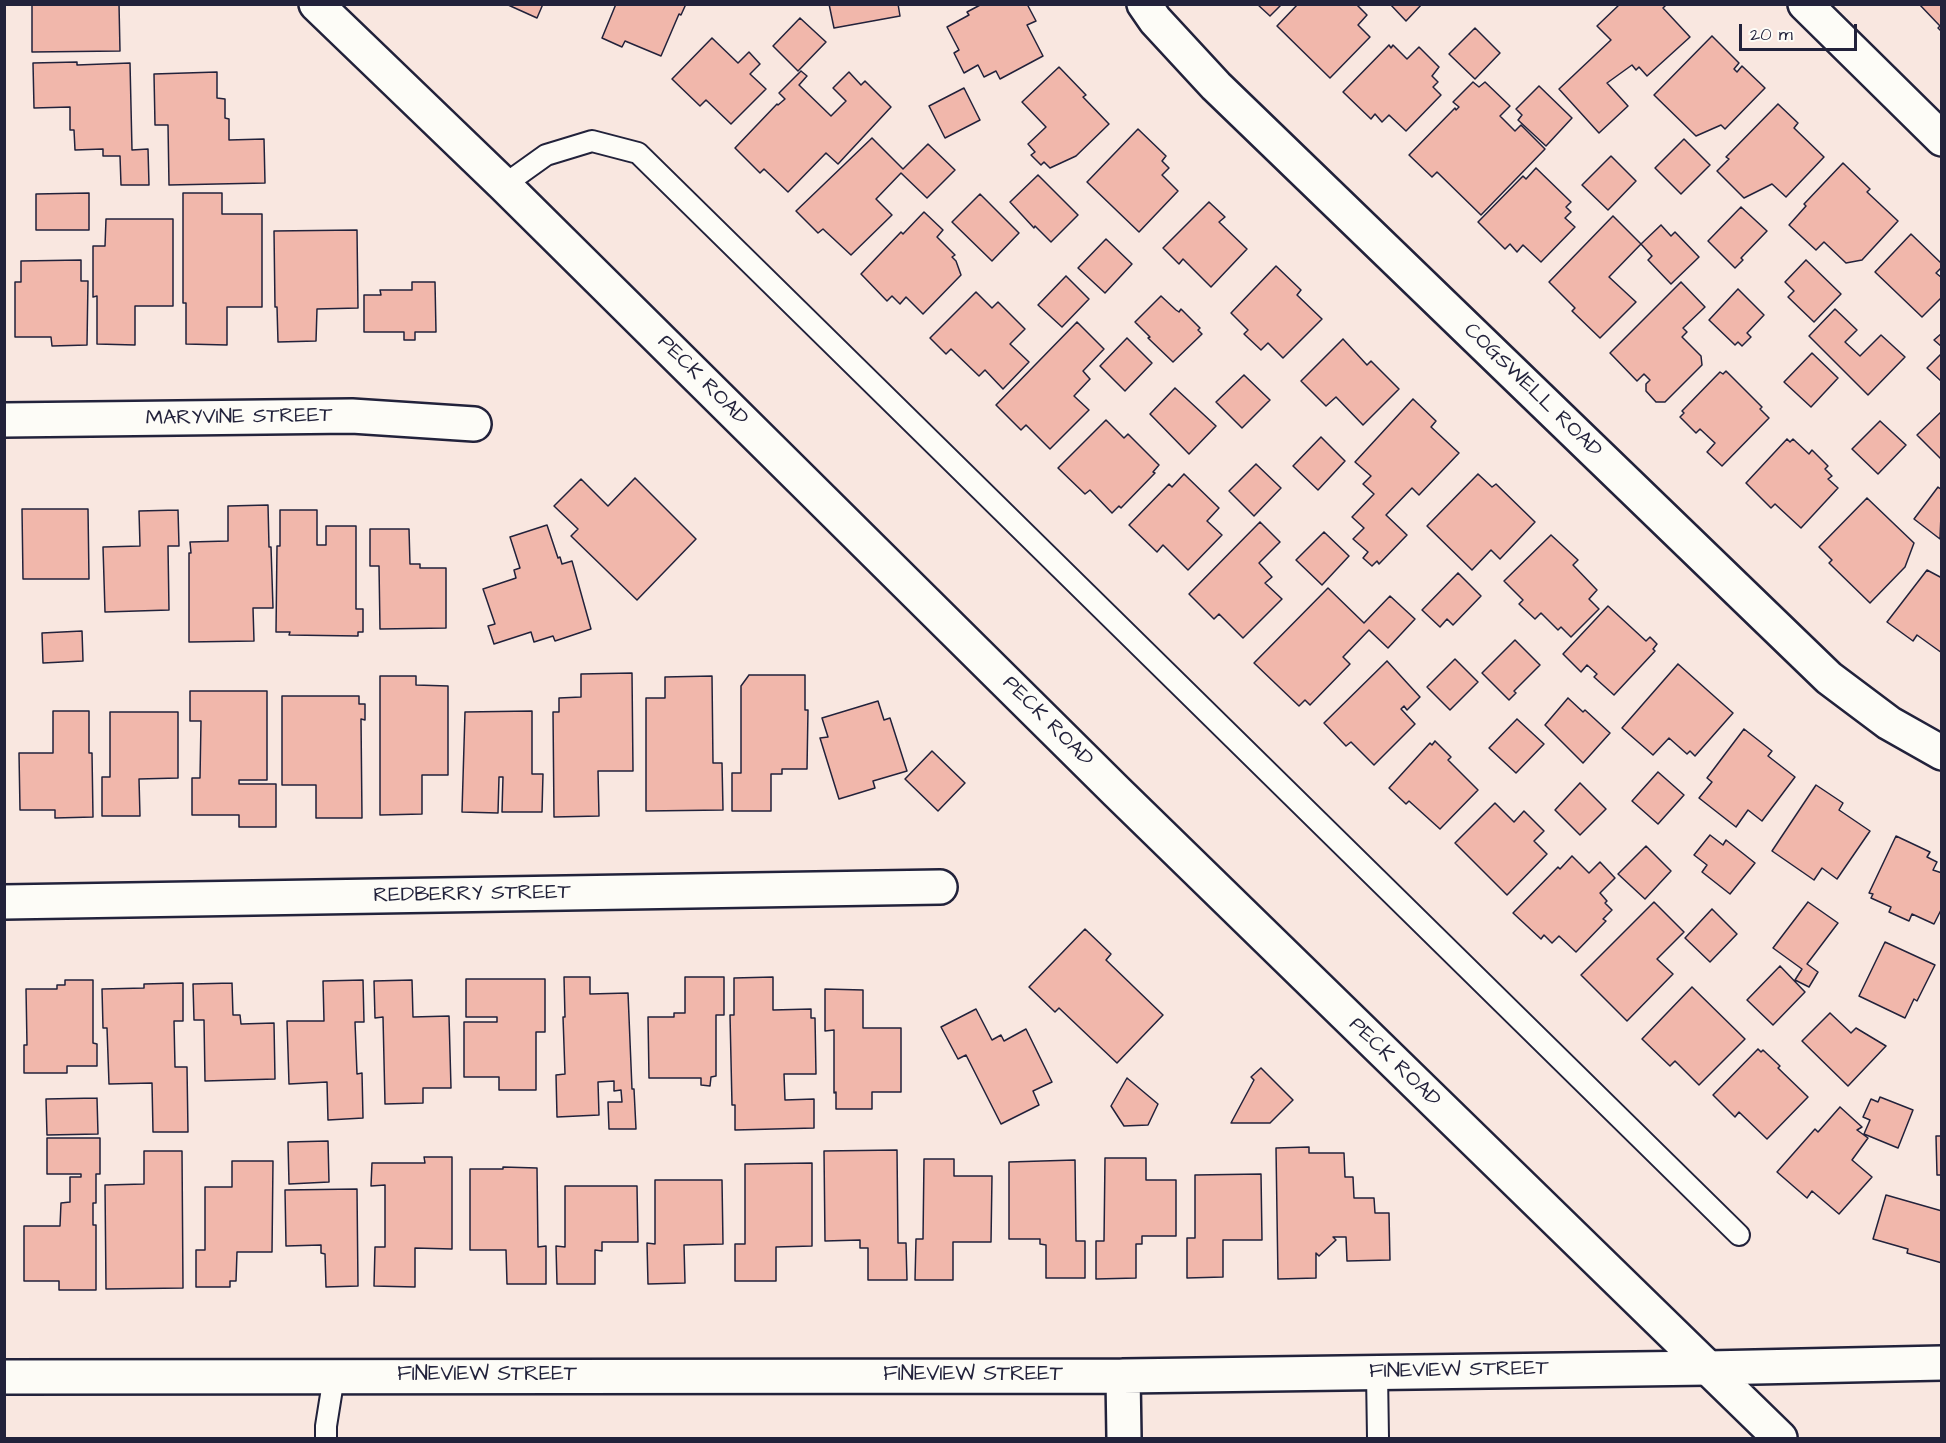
<!DOCTYPE html>
<style>
body{margin:0}
#map{position:relative;width:1946px;height:1443px;overflow:hidden;background:#f9e7e0;font-family:"Architects Daughter",sans-serif}
canvas{display:block}
.frame{position:absolute;inset:0;border:6px solid #22223b;pointer-events:none}
.scale{position:absolute;left:1739px;top:24px;width:118px;height:27px;box-sizing:border-box;border:3px solid #22223b;border-top:0;padding-left:8px;font-size:18px;line-height:21px;white-space:nowrap;color:#22223b;-webkit-text-stroke:4px #fdfcf7;paint-order:stroke}
</style>
<div id="map">
<canvas width="1946" height="1443"></canvas>
<div class="frame"></div>
<div class="scale">20 m</div>
</div>
<script>
const g = document.querySelector('canvas').getContext('2d');
g.lineJoin = 'round';
function fillPath(path, color) {
  g.fillStyle = color;
  g.fill(path, 'evenodd');
}
function toPath(rows) {
  const path = new Path2D();
  for (const r of rows) {
    path.moveTo(r[0], r[1]);
    for (let i = 2; i < r.length; i += 2) path.lineTo(r[i], r[i + 1]);
  }
  return path;
}
function stroke(path, color, width, dash) {
  g.strokeStyle = color;
  g.lineWidth = width;
  g.lineCap = dash ? 'butt' : 'round';
  g.setLineDash(dash || []);
  g.stroke(path);
}
function label(font, color, halo, rows, align = 'center') {
  g.font = font + ' "Architects Daughter",sans-serif';
  g.lineWidth = 4.5;
  g.setLineDash([]);
  g.textBaseline = 'middle';
  g.strokeStyle = halo;
  g.fillStyle = color;
  for (const [text, x, y, turn = 0] of rows) {
    g.save();
    g.translate(x, y);
    g.rotate((+turn || 0) * Math.PI / 180);
    g.textAlign = isNaN(turn) ? turn : align;
    if (halo) g.strokeText(text, 0, 0);
    g.fillText(text, 0, 0);
    g.restore();
  }
}
const building = toPath([
 [32,4,119,4,120,51,32,52,32,4],
 [506,4,543,4,537,18,506,4],
 [616,4,686,4,681,15,679,14,661,56,625,41,622,47,602,38,616,4],
 [829,4,898,4,900,16,834,28,829,4],
 [982,4,1027,4,1036,21,1027,25,1043,56,1000,79,996,71,984,77,978,65,964,73,954,53,959,50,947,27,969,15,967,12,982,4],
 [1257,4,1282,4,1270,16,1257,4],
 [1298,4,1356,4,1367,15,1358,25,1370,37,1330,78,1277,26,1298,4],
 [1390,4,1422,4,1406,21,1390,4],
 [1620,4,1667,4,1663,8,1690,37,1647,76,1639,67,1636,70,1632,65,1607,83,1628,106,1599,133,1559,89,1611,40,1597,26,1620,4],
 [1919,4,1942,4,1942,32,1938,28,1940,26,1919,4],
 [800,18,826,42,798,71,773,46,800,18],
 [1475,28,1500,53,1475,79,1449,54,1475,28],
 [1712,36,1739,63,1734,69,1737,72,1742,66,1765,88,1725,129,1721,125,1696,136,1654,95,1712,36],
 [712,38,738,63,749,52,760,64,750,74,766,89,731,124,706,100,700,106,672,79,712,38],
 [1389,45,1391,48,1393,45,1407,59,1419,47,1439,67,1432,76,1438,82,1433,87,1441,95,1406,131,1389,115,1382,122,1375,114,1371,119,1343,92,1389,45],
 [77,62,77,65,130,63,132,150,148,149,149,185,121,185,120,156,103,156,103,149,75,150,74,130,70,130,70,107,34,108,33,63,77,62],
 [1059,67,1086,95,1083,97,1109,124,1076,156,1050,168,1044,162,1041,165,1031,155,1035,152,1028,144,1046,127,1022,102,1059,67],
 [801,71,807,76,799,85,831,116,846,101,833,88,849,72,861,85,865,81,891,107,838,164,826,153,788,192,764,169,760,173,735,148,777,104,778,105,785,99,779,93,801,71],
 [217,72,217,98,225,99,225,118,229,119,229,140,264,139,265,183,169,185,168,125,155,125,154,74,217,72],
 [1473,82,1479,87,1485,82,1510,106,1500,116,1515,131,1521,125,1545,149,1481,215,1437,172,1432,177,1409,155,1455,108,1456,110,1459,107,1453,102,1473,82],
 [1539,86,1572,118,1546,146,1518,120,1522,115,1516,109,1539,86],
 [964,88,980,120,945,138,929,106,964,88],
 [1778,104,1798,123,1794,128,1824,157,1786,197,1772,184,1744,198,1717,171,1729,159,1726,157,1778,104],
 [1138,129,1166,156,1162,161,1169,168,1162,175,1178,191,1139,232,1087,182,1138,129],
 [872,138,903,169,928,144,955,170,927,198,901,173,876,199,892,215,851,255,823,229,818,233,796,211,872,138],
 [1684,139,1710,165,1681,194,1655,168,1684,139],
 [1611,156,1636,181,1608,210,1582,185,1611,156],
 [1843,163,1870,189,1867,192,1898,221,1862,260,1846,263,1824,242,1816,250,1789,225,1806,206,1804,204,1843,163],
 [1536,168,1571,202,1566,207,1571,212,1565,218,1575,227,1541,262,1523,245,1517,252,1510,244,1505,249,1478,222,1523,176,1526,179,1536,168],
 [1038,175,1078,215,1051,242,1035,226,1034,228,1010,202,1038,175],
 [89,193,89,230,36,230,36,194,89,193],
 [183,193,222,193,222,214,262,214,262,307,227,307,227,345,186,344,186,303,183,303,183,193],
 [980,194,1019,233,992,261,952,222,980,194],
 [1209,202,1225,217,1219,222,1247,249,1211,287,1183,259,1179,264,1163,248,1209,202],
 [1741,207,1767,231,1741,258,1743,260,1735,268,1708,241,1741,207],
 [924,212,943,230,937,237,955,255,952,257,956,261,961,275,923,314,906,297,900,304,892,296,887,301,861,274,901,232,903,234,924,212],
 [1613,216,1641,244,1609,277,1636,302,1600,338,1572,311,1575,308,1549,282,1613,216],
 [106,219,173,219,173,306,135,306,135,345,97,344,97,296,93,297,93,246,105,246,106,219],
 [1661,225,1671,236,1675,232,1699,257,1671,284,1648,260,1652,256,1641,244,1661,225],
 [357,230,358,308,317,309,316,341,278,342,277,307,275,307,274,231,357,230],
 [1911,234,1942,264,1942,267,1936,273,1942,278,1942,297,1922,317,1875,272,1911,234],
 [1106,239,1132,264,1105,293,1078,268,1106,239],
 [81,260,81,281,88,281,87,345,52,346,51,337,15,337,15,282,21,282,21,261,81,260],
 [1806,260,1841,294,1814,322,1788,297,1794,291,1785,282,1806,260],
 [1276,266,1301,290,1297,295,1322,319,1283,358,1268,343,1261,350,1244,334,1248,330,1231,313,1276,266],
 [1066,276,1089,299,1062,327,1038,305,1066,276],
 [412,282,435,282,436,332,415,332,415,340,404,340,404,332,364,332,364,295,381,295,380,290,412,290,412,282],
 [1681,282,1705,307,1683,328,1687,332,1682,337,1701,356,1702,365,1665,402,1656,402,1646,391,1646,384,1650,380,1644,374,1637,381,1610,353,1681,282],
 [1738,289,1764,315,1747,333,1751,337,1742,346,1738,342,1735,345,1709,320,1738,289],
 [976,292,992,308,998,302,1025,329,1010,344,1029,362,1003,389,985,370,979,376,951,349,946,354,930,338,976,292],
 [1161,296,1176,310,1179,312,1181,309,1200,328,1198,330,1202,334,1173,362,1148,338,1150,337,1135,322,1161,296],
 [1835,309,1857,330,1845,342,1860,356,1881,335,1905,357,1868,395,1809,336,1835,309],
 [1077,322,1104,349,1083,371,1090,379,1074,396,1089,410,1050,449,1026,425,1021,430,996,405,1077,322],
 [1942,333,1942,347,1934,340,1942,333],
 [1127,338,1152,363,1125,391,1100,366,1127,338],
 [1343,339,1367,365,1371,361,1399,389,1363,425,1336,397,1326,406,1301,381,1343,339],
 [1812,353,1838,378,1811,407,1784,382,1812,353],
 [1942,353,1942,382,1927,368,1942,353],
 [1726,371,1762,407,1760,409,1769,418,1722,466,1707,452,1715,443,1700,429,1696,433,1680,417,1684,413,1682,411,1720,372,1723,374,1726,371],
 [1244,375,1270,400,1242,428,1216,402,1244,375],
 [1175,388,1216,426,1189,454,1150,414,1175,388],
 [1413,399,1436,421,1431,427,1459,453,1419,495,1412,488,1386,515,1407,535,1379,564,1377,561,1372,566,1363,558,1368,552,1353,539,1364,528,1352,517,1374,494,1363,484,1371,476,1355,462,1413,399],
 [1942,411,1942,458,1941,459,1917,435,1942,411],
 [1106,420,1124,438,1128,434,1159,465,1153,472,1155,473,1121,508,1119,506,1112,513,1090,490,1085,494,1058,468,1106,420],
 [1880,421,1906,445,1878,474,1852,449,1880,421],
 [1321,437,1345,461,1318,490,1293,466,1321,437],
 [1787,439,1790,442,1793,439,1809,454,1812,450,1828,466,1825,469,1832,476,1828,479,1838,488,1801,528,1775,504,1771,508,1746,483,1787,439],
 [1256,464,1281,488,1254,516,1229,491,1256,464],
 [1184,474,1219,508,1207,521,1222,535,1188,570,1163,545,1157,552,1129,525,1169,484,1172,487,1184,474],
 [1478,474,1492,487,1496,484,1535,522,1500,559,1491,550,1472,570,1427,526,1478,474],
 [635,478,696,539,637,600,571,536,578,529,554,506,581,479,608,506,635,478],
 [1938,487,1942,490,1940,539,1914,519,1938,487],
 [1867,498,1914,543,1905,567,1870,603,1829,563,1832,560,1819,547,1867,498],
 [268,505,269,547,271,547,273,608,253,608,254,641,189,642,189,553,191,553,190,542,228,541,228,506,268,505],
 [22,509,88,509,89,579,23,579,22,509],
 [178,510,179,546,168,546,169,610,105,612,103,547,140,546,139,511,178,510],
 [280,510,317,510,317,545,326,545,326,526,356,526,356,609,363,609,363,632,358,632,358,636,289,635,290,632,276,632,277,546,280,546,280,510],
 [1260,522,1280,542,1259,563,1272,577,1265,583,1282,599,1243,638,1219,614,1214,619,1189,594,1260,522],
 [547,525,558,558,560,557,562,564,572,561,591,629,555,641,553,636,534,642,531,632,494,644,488,626,495,624,483,589,516,578,514,570,520,568,510,537,547,525],
 [370,529,409,529,410,564,420,564,420,568,446,568,446,628,380,629,379,566,370,566,370,529],
 [1324,532,1349,556,1322,585,1296,560,1324,532],
 [1551,535,1578,560,1573,565,1597,590,1589,599,1599,609,1571,637,1561,627,1558,630,1541,613,1535,619,1519,604,1523,600,1504,581,1551,535],
 [1927,570,1942,578,1942,653,1917,635,1913,641,1887,622,1927,570],
 [1458,573,1481,596,1453,625,1447,619,1440,627,1422,610,1458,573],
 [1328,588,1364,623,1390,596,1415,619,1388,648,1369,630,1343,657,1350,664,1310,705,1305,700,1299,706,1254,663,1328,588],
 [1608,606,1646,641,1650,637,1657,644,1653,649,1655,651,1614,695,1594,677,1597,674,1587,665,1581,672,1563,654,1608,606],
 [82,631,83,661,43,663,42,633,82,631],
 [1515,640,1540,665,1514,691,1516,693,1509,700,1482,673,1515,640],
 [1455,659,1478,682,1450,710,1427,687,1455,659],
 [1387,661,1420,697,1407,710,1404,706,1401,709,1415,724,1374,765,1351,742,1346,746,1324,723,1387,661],
 [1678,664,1733,713,1695,756,1690,751,1687,754,1669,738,1653,755,1622,728,1678,664],
 [632,673,633,771,598,771,599,816,554,817,553,712,559,712,559,698,581,697,581,674,632,673],
 [749,675,805,675,805,710,808,710,807,769,782,769,782,774,771,774,771,811,732,811,732,773,741,773,741,686,749,675],
 [380,676,416,676,416,685,448,686,448,775,422,775,422,814,380,815,380,676],
 [712,676,713,763,722,763,723,810,646,811,646,698,665,698,665,677,712,676],
 [190,691,267,691,267,780,239,780,239,784,276,784,276,827,239,827,239,815,192,815,192,778,200,778,201,721,190,721,190,691],
 [282,696,359,696,359,704,365,704,365,720,361,719,362,818,316,818,316,785,282,785,282,696],
 [1568,698,1583,712,1585,710,1610,733,1583,763,1545,725,1568,698],
 [878,701,884,720,890,718,907,771,873,781,875,788,839,799,820,738,828,737,822,718,878,701],
 [53,711,89,711,89,753,92,753,93,817,55,818,55,810,20,810,19,753,53,753,53,711],
 [532,711,532,774,543,774,542,812,502,812,503,777,499,777,498,813,462,812,465,712,532,711],
 [110,712,178,712,178,778,139,779,140,816,102,816,102,777,110,777,110,712],
 [1517,719,1544,744,1516,773,1489,748,1517,719],
 [1744,729,1772,751,1768,756,1795,777,1762,821,1748,810,1736,827,1699,798,1712,782,1707,778,1744,729],
 [1435,741,1451,757,1448,760,1478,790,1440,829,1409,801,1406,804,1389,788,1430,743,1432,745,1435,741],
 [932,751,965,783,938,811,905,779,932,751],
 [1658,772,1684,795,1658,824,1632,801,1658,772],
 [1580,783,1606,809,1580,835,1555,810,1580,783],
 [1816,785,1843,803,1839,810,1870,831,1837,879,1822,868,1814,880,1772,851,1816,785],
 [1495,803,1514,822,1524,811,1544,831,1534,841,1547,854,1507,895,1455,843,1495,803],
 [1710,835,1723,845,1726,840,1755,863,1730,894,1702,872,1707,865,1694,855,1710,835],
 [1896,836,1930,852,1927,857,1937,862,1933,870,1942,873,1942,908,1934,924,1912,914,1909,921,1889,912,1891,907,1871,898,1873,894,1869,893,1896,836],
 [1646,846,1671,871,1645,899,1618,874,1646,846],
 [1572,856,1589,873,1600,862,1615,878,1600,893,1607,901,1605,903,1612,910,1603,919,1606,921,1576,952,1559,936,1552,943,1544,935,1541,939,1513,913,1558,867,1560,869,1572,856],
 [1654,902,1684,932,1657,959,1673,974,1627,1021,1581,975,1654,902],
 [1808,902,1838,923,1807,964,1818,972,1809,987,1795,980,1802,969,1773,948,1808,902],
 [1712,909,1737,934,1710,962,1685,938,1712,909],
 [1085,929,1111,954,1106,960,1163,1015,1117,1063,1059,1008,1055,1012,1029,987,1085,929],
 [1885,942,1935,965,1917,1001,1914,999,1905,1018,1859,996,1885,942],
 [1780,966,1805,992,1773,1025,1747,1000,1780,966],
 [564,977,590,977,590,994,628,993,632,1089,634,1089,636,1129,609,1129,608,1102,622,1102,621,1090,614,1091,614,1081,598,1082,599,1115,557,1117,556,1075,565,1074,563,1017,565,1017,564,977],
 [685,977,724,977,724,1015,716,1015,716,1076,711,1077,710,1086,701,1085,701,1078,649,1078,648,1017,674,1017,674,1013,685,1013,685,977],
 [773,977,773,1010,811,1009,811,1018,815,1018,816,1074,784,1074,785,1100,814,1099,814,1128,735,1130,735,1105,732,1105,730,1015,734,1015,734,978,773,977],
 [466,979,545,979,545,1032,536,1032,536,1090,499,1090,499,1077,464,1077,464,1022,497,1022,497,1017,466,1017,466,979],
 [65,980,93,980,93,1043,97,1044,97,1066,67,1066,67,1073,24,1073,24,1045,27,1045,26,989,57,989,57,985,65,985,65,980],
 [363,980,364,1022,355,1022,357,1074,362,1073,363,1118,328,1120,327,1082,289,1084,287,1021,324,1021,323,981,363,980],
 [412,980,413,1017,449,1016,451,1088,423,1088,423,1103,385,1104,383,1017,375,1018,374,981,412,980],
 [183,983,183,1021,174,1021,175,1067,187,1067,188,1132,153,1132,152,1083,109,1084,107,1028,103,1028,102,989,144,988,144,984,183,983],
 [232,983,233,1015,240,1015,241,1024,274,1023,275,1079,205,1081,204,1020,194,1020,193,984,232,983],
 [1692,987,1745,1039,1699,1085,1675,1061,1670,1066,1642,1039,1692,987],
 [825,989,863,990,863,1028,901,1028,901,1092,872,1092,872,1109,836,1109,836,1092,834,1093,834,1030,825,1031,825,989],
 [976,1009,992,1040,1001,1035,1004,1041,1026,1029,1052,1082,1033,1091,1039,1105,1001,1124,966,1055,958,1059,941,1027,976,1009],
 [1830,1013,1851,1033,1856,1028,1886,1046,1848,1086,1802,1041,1830,1013],
 [1758,1049,1761,1052,1763,1050,1780,1066,1778,1068,1808,1097,1767,1139,1739,1112,1735,1117,1713,1095,1758,1049],
 [1261,1068,1293,1100,1270,1123,1231,1123,1254,1080,1251,1077,1261,1068],
 [1127,1078,1158,1104,1148,1125,1124,1126,1111,1106,1127,1078],
 [1880,1097,1913,1110,1898,1148,1864,1134,1870,1120,1863,1117,1871,1099,1878,1102,1880,1097],
 [97,1098,98,1134,47,1135,46,1099,97,1098],
 [1840,1107,1862,1127,1857,1130,1868,1138,1852,1160,1872,1177,1839,1214,1812,1191,1807,1198,1777,1172,1815,1129,1818,1132,1840,1107],
 [1936,1136,1942,1136,1942,1175,1937,1175,1936,1136],
 [47,1138,100,1138,100,1174,96,1174,96,1203,93,1203,93,1225,96,1225,96,1290,59,1290,59,1281,24,1281,24,1226,60,1226,61,1203,70,1202,70,1177,81,1177,81,1174,47,1174,47,1138],
 [328,1141,329,1182,289,1184,288,1142,328,1141],
 [1309,1147,1309,1153,1344,1153,1345,1177,1353,1177,1354,1198,1374,1198,1375,1213,1389,1213,1390,1260,1347,1261,1346,1237,1333,1237,1336,1240,1319,1256,1316,1253,1316,1278,1278,1279,1276,1148,1309,1147],
 [897,1150,898,1243,906,1243,907,1280,868,1280,868,1248,860,1248,860,1240,825,1241,824,1151,897,1150],
 [144,1151,182,1151,183,1288,106,1289,105,1185,144,1184,144,1151],
 [424,1157,452,1157,452,1249,415,1248,415,1287,374,1286,375,1247,385,1247,385,1185,371,1186,372,1163,425,1163,424,1157],
 [1105,1158,1146,1158,1146,1180,1176,1180,1176,1236,1142,1236,1142,1244,1136,1244,1136,1278,1096,1279,1096,1241,1104,1241,1105,1158],
 [924,1159,954,1159,954,1176,992,1176,991,1242,953,1242,953,1280,915,1280,916,1239,923,1239,924,1159],
 [1075,1160,1076,1241,1085,1241,1085,1278,1046,1278,1046,1245,1040,1244,1040,1239,1009,1239,1009,1162,1075,1160],
 [232,1161,273,1161,272,1252,237,1252,236,1281,230,1281,230,1287,196,1287,196,1250,205,1250,205,1187,232,1187,232,1161],
 [812,1163,812,1246,776,1247,776,1281,735,1281,735,1244,745,1244,745,1164,812,1163],
 [503,1167,537,1168,538,1247,546,1246,546,1284,507,1284,506,1250,470,1250,470,1169,503,1169,503,1167],
 [1261,1174,1262,1240,1223,1240,1223,1277,1187,1278,1187,1238,1195,1238,1195,1175,1261,1174],
 [655,1180,722,1180,723,1244,684,1245,685,1283,648,1284,647,1243,655,1244,655,1180],
 [565,1186,637,1186,638,1242,602,1242,602,1251,595,1250,595,1284,557,1284,556,1246,565,1247,565,1186],
 [357,1189,358,1286,326,1287,325,1254,321,1253,321,1245,286,1246,285,1190,357,1189],
 [1886,1195,1942,1211,1942,1263,1907,1253,1908,1249,1873,1239,1886,1195]
]);
fillPath(building, '#f1b7ab');
stroke(building, '#22223b', 1.5);
const lane = toPath([
 [504,185,546,155,592,141,638,153,1739,1235],
 [1377,1373,1378,1438],
 [326,1438,326,1426,334,1376]
]);
const street = toPath([
 [1144,4,1155,20,1216,86,1829,678,1889,723,1942,753],
 [1805,4,1942,139],
 [4,420,352,416,474,424],
 [4,902,940,887],
 [1123,1376,1124,1438],
 [4,1377,1123,1376,1708,1368]
]);
const secondary = toPath([
 [316,4,504,185,1117,792,1780,1438],
 [1708,1368,1942,1363]
]);
stroke(lane, '#22223b', 24);
stroke(street, '#22223b', 38);
stroke(secondary, '#22223b', 38);
stroke(lane, '#fdfcf7', 20);
stroke(street, '#fdfcf7', 33);
stroke(secondary, '#fdfcf7', 33);
label('21px', '#22223b', '#fdfcf7', [
 ["PECK ROAD",702,381,45],
 ["COGSWELL ROAD",1532,391,44],
 ["MARYVINE STREET",239,418,-1],
 ["PECK ROAD",1047,722,45],
 ["REDBERRY STREET",472,895,-1],
 ["PECK ROAD",1394,1063,44],
 ["FINEVIEW STREET",1459,1371,-1],
 ["FINEVIEW STREET",487,1376],
 ["FINEVIEW STREET",973,1376]
]);
</script>
